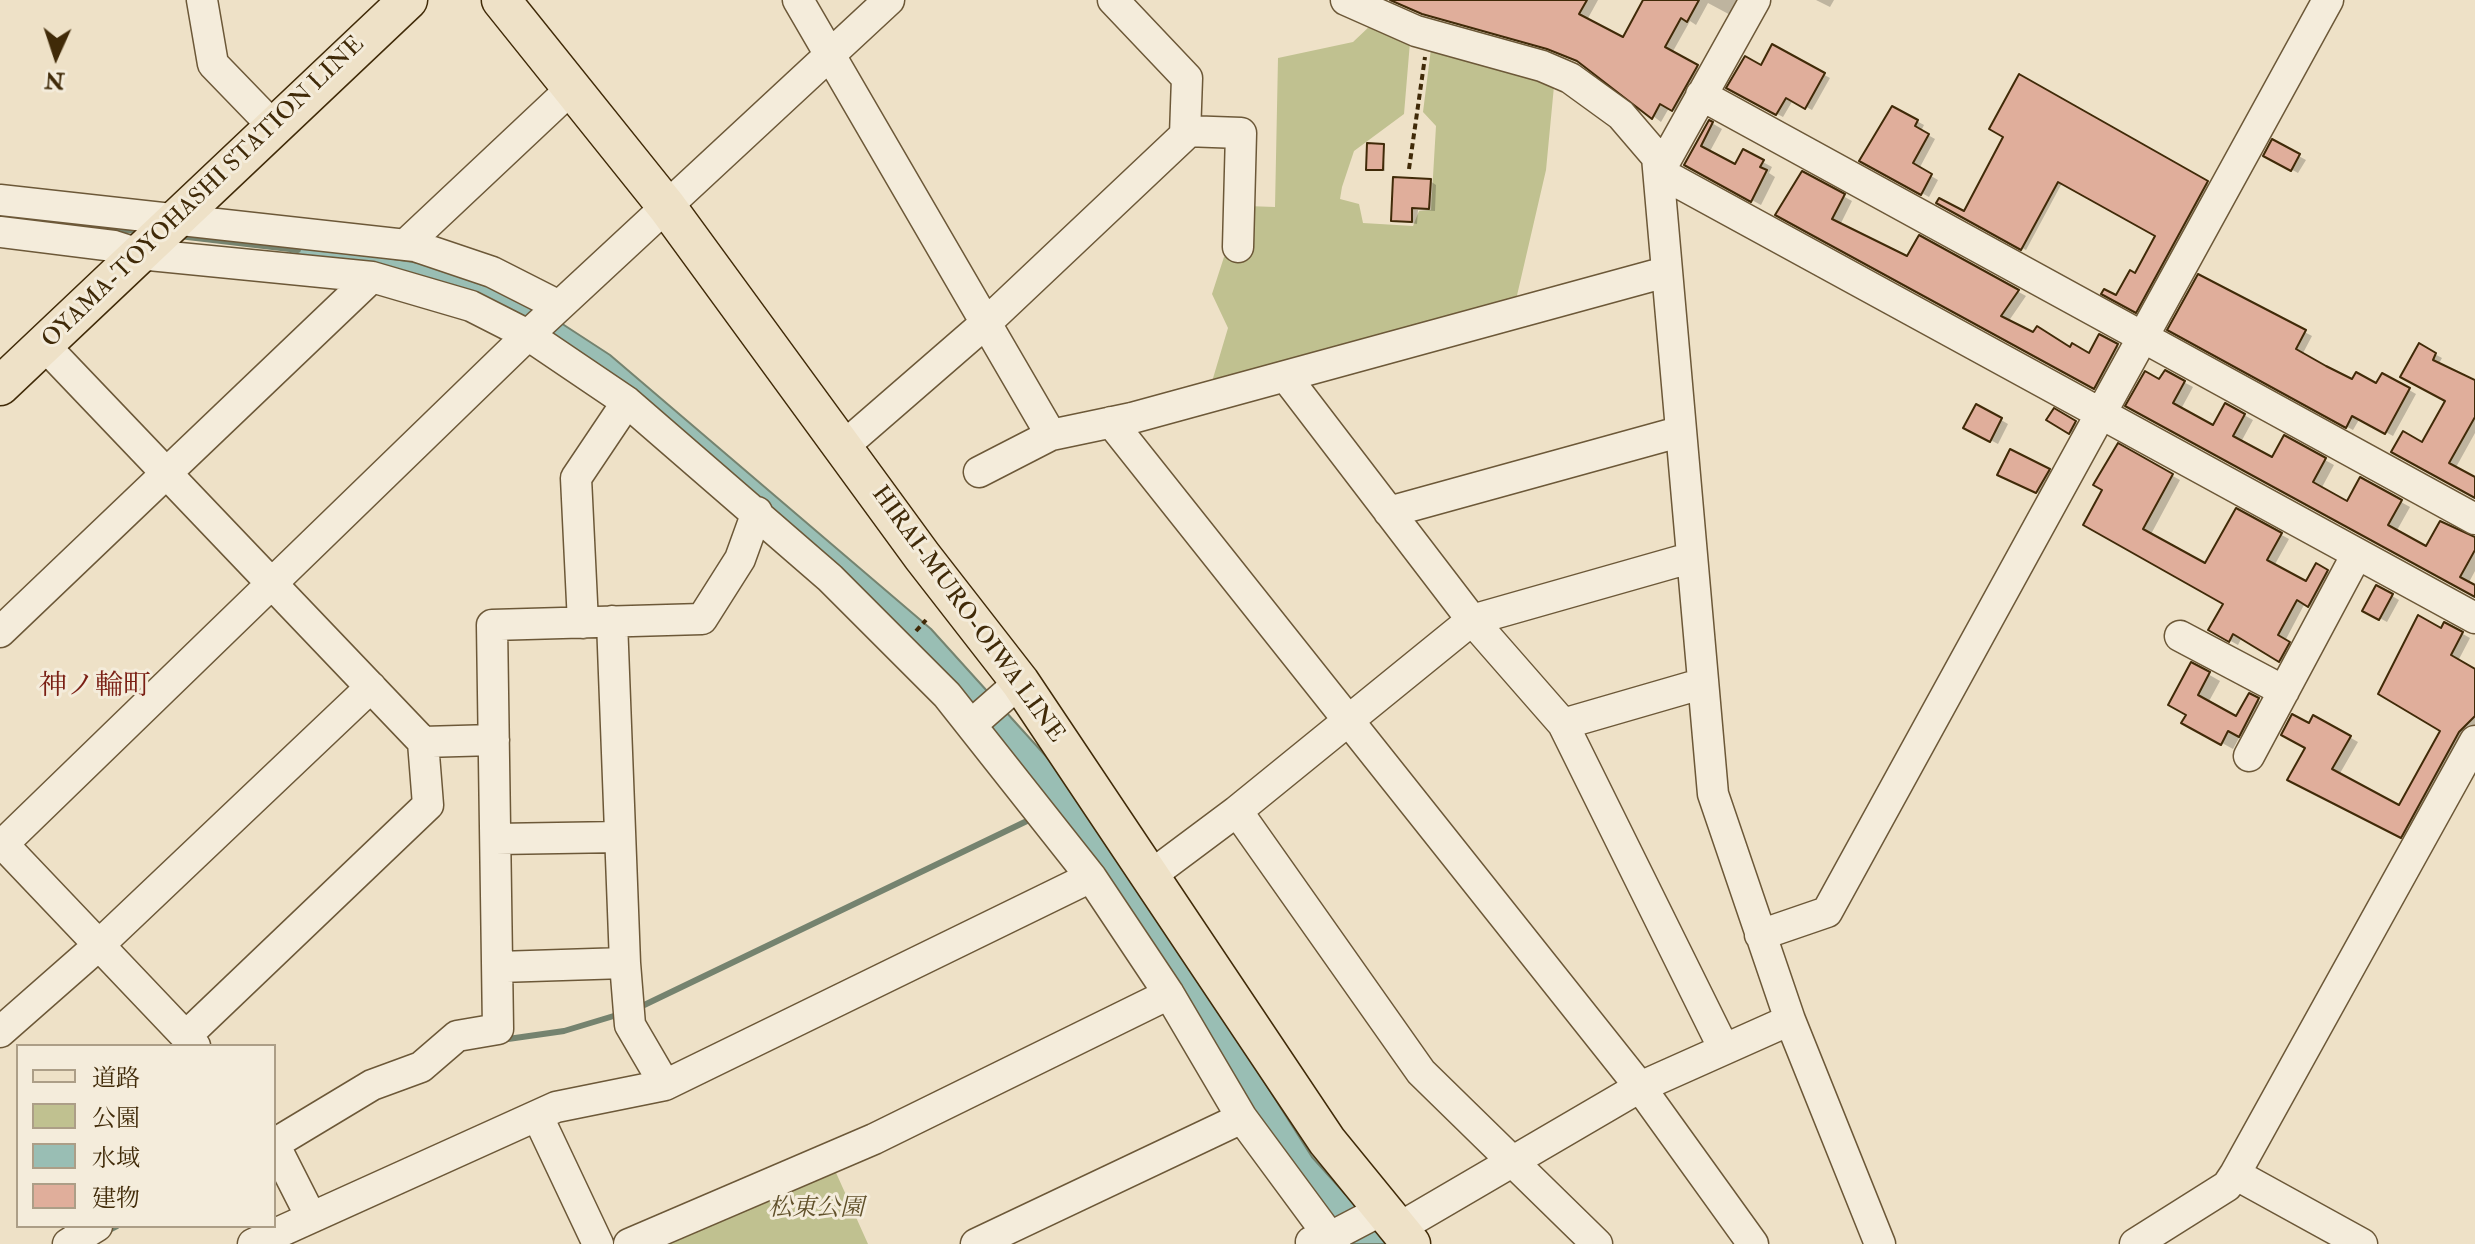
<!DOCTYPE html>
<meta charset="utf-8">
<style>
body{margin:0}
#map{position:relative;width:2475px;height:1244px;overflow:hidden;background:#eee1c7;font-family:"IM FELL Double Pica","Noto Serif JP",serif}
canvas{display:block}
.legend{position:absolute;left:16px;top:1044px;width:260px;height:184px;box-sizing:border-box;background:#f4ecdb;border:2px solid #ac9e87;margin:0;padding:10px 14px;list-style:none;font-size:24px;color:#402a08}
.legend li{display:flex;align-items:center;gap:16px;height:40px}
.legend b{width:40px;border:2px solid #ac9e87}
.north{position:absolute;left:16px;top:16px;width:80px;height:80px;-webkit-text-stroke:6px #f4ecdb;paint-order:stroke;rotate:183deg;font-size:22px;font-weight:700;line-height:32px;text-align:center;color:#402a08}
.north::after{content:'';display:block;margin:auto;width:28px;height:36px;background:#402a08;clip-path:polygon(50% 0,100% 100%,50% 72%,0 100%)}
</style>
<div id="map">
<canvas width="2475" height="1244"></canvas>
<ul class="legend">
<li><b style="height:10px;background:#eee1c7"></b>道路</li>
<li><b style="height:22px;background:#c0c190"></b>公園</li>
<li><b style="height:22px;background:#99beb4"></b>水域</li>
<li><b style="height:22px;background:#e0ae9b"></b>建物</li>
</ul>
<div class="north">N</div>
</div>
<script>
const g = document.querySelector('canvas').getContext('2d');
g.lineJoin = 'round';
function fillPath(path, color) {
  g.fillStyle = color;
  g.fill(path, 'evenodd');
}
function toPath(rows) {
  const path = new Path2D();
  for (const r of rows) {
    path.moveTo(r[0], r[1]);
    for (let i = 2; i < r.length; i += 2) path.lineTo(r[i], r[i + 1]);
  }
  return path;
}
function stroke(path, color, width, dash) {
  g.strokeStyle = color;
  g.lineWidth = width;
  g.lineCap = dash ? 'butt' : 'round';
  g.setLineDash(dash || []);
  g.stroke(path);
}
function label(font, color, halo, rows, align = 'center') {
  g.font = font + ' "IM FELL Double Pica","Noto Serif JP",serif';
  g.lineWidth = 6;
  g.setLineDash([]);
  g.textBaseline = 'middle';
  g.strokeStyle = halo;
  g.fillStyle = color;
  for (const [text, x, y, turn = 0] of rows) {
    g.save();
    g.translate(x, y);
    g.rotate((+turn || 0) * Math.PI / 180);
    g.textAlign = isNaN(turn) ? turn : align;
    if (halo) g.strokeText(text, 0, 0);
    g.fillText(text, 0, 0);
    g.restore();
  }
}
fillPath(toPath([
 [1371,25,1410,42,1404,114,1354,151,1342,187,1340,199,1359,204,1363,223,1413,226,1419,211,1431,210,1436,126,1423,112,1431,49,1539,77,1554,86,1546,170,1509,330,1211,385,1228,328,1212,294,1224,257,1244,258,1247,206,1275,207,1278,58,1353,42],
 [833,1166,868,1244,654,1244]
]), '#c0c190');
const water = toPath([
 [291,243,432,265,467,276,544,312,610,355,931,629,1062,774,1179,947,1312,1157,1390,1244,1351,1244,1328,1219,1010,758,532,326,290,260,291,243]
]);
fillPath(water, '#99beb4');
stroke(water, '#75836f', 2);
fillPath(toPath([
 [1392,0,1598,0,1587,20,1624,40,1646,0,1746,0,1736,18,1708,3,1696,25,1690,21,1672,53,1706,72,1682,115,1669,108,1661,122,1583,63,1558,53,1433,18],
 [1816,0,1834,0,1830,7],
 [1773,47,1830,78,1812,110,1793,100,1783,117,1729,88,1762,68],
 [2020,77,2210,185,2140,313,2104,293,2117,298,2136,275,2158,235,2062,183,2026,250,1939,203,1964,214,2006,136],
 [1893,108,1924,125,1921,131,1935,139,1919,169,1938,180,1929,197,1862,160],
 [1710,122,1722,129,1709,153,1736,167,1744,152,1772,167,1769,173,1775,177,1761,205,1686,164],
 [2273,142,2306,160,2298,173,2266,155],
 [1383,146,1385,171,1368,169],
 [1803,174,1852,201,1840,225,1908,259,1920,238,2026,296,2008,322,2090,355,2100,336,2126,351,2103,392,1778,214],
 [1430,181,1436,185,1435,211,1418,210,1417,224,1393,220],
 [2199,276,2312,336,2302,355,2353,382,2377,386,2383,375,2416,394,2393,436,2360,418,2353,430,2170,329],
 [2420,346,2442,358,2438,365,2475,382,2475,433,2455,469,2475,479,2475,496,2423,445,2447,401],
 [2165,372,2193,387,2181,409,2214,427,2226,405,2253,420,2241,442,2273,460,2285,438,2334,465,2321,489,2348,504,2361,480,2410,507,2396,532,2427,549,2475,537,2475,571,2468,584,2475,588,2475,596,2128,406,2160,382],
 [1977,406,2008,424,1998,444,1966,427],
 [2054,411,2082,426,2077,436,2049,419],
 [2119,446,2180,480,2150,536,2206,566,2237,511,2289,539,2274,566,2306,584,2317,565,2335,576,2317,610,2305,603,2285,641,2297,648,2288,665,2242,637,2238,645,2211,630,2226,603,2085,524,2105,489],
 [2049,470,2056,474,2044,496,2007,478],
 [2377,587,2399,600,2387,622,2365,610],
 [2445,624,2470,638,2458,661,2475,671,2475,730,2410,840,2290,779,2307,747,2314,717,2358,742,2339,775,2399,808,2442,730,2441,631],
 [2192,665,2220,681,2208,703,2237,719,2250,696,2269,706,2251,741,2240,736,2233,749,2184,722,2188,715]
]), '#0003');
stroke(toPath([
 [0,216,144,232],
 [179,236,298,250],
 [640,1007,1029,820],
 [501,1040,564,1031,617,1015],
 [105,1232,117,1226]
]), '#75836f', 6);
const building = toPath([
 [1390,0,1587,0,1579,14,1623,37,1643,0,1699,0,1687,22,1681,18,1665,47,1698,65,1672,111,1660,104,1652,119,1577,61,1547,49,1422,14,1390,0],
 [1772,44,1825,73,1805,109,1786,98,1776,115,1726,88,1745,56,1761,65,1772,44],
 [2019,74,2208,181,2136,313,2101,294,2104,289,2116,295,2130,270,2135,273,2155,236,2058,182,2021,250,1936,203,1939,198,1964,211,2003,137,1989,129,2019,74],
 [1892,106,1918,120,1915,126,1929,134,1913,163,1932,174,1921,195,1859,161,1892,106],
 [1709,120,1713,122,1701,146,1735,164,1743,149,1764,160,1760,167,1767,170,1751,202,1684,165,1709,120],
 [2272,139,2300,154,2291,171,2263,156,2272,139],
 [1367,143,1384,144,1383,170,1366,170,1367,143],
 [1802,171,1845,194,1832,219,1907,256,1919,235,2019,290,2001,316,2033,332,2037,326,2070,347,2072,343,2089,353,2099,334,2118,344,2094,389,1775,215,1802,171],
 [1393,177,1431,179,1429,209,1412,208,1412,222,1391,221,1393,177],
 [2198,274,2306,330,2296,349,2326,366,2352,379,2356,372,2376,383,2382,373,2410,388,2385,434,2352,416,2346,428,2167,330,2198,274],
 [2419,343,2436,353,2433,360,2475,380,2475,417,2449,463,2475,477,2475,498,2391,452,2403,431,2422,442,2445,401,2400,377,2419,343],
 [2165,370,2185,381,2173,403,2213,425,2225,403,2245,414,2233,436,2272,457,2284,435,2326,458,2313,482,2347,501,2360,477,2402,500,2388,525,2426,546,2440,521,2475,537,2475,550,2460,577,2475,585,2475,597,2125,406,2145,371,2159,379,2165,370],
 [1976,404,2002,418,1990,442,1963,428,1976,404],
 [2054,408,2076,421,2069,434,2046,420,2054,408],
 [2118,443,2173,474,2143,529,2205,563,2236,508,2282,533,2267,560,2306,581,2316,563,2328,570,2308,607,2297,600,2278,635,2290,642,2279,662,2233,634,2229,642,2208,630,2223,604,2083,525,2102,490,2093,485,2118,443],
 [2010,449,2050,469,2036,493,1997,475,2010,449],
 [2376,585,2393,594,2379,620,2362,611,2376,585],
 [2418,615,2441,628,2444,622,2463,632,2451,655,2475,669,2475,716,2459,732,2401,838,2287,780,2305,748,2281,735,2292,714,2309,723,2313,715,2351,736,2332,769,2399,805,2440,731,2378,694,2418,615],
 [2191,662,2210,672,2198,695,2236,716,2249,693,2259,698,2239,737,2228,731,2221,745,2181,723,2186,715,2168,705,2191,662]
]);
fillPath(building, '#e0ae9b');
stroke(building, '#402a08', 2);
const minor = toPath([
 [202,0,213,64,273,126],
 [798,0,1051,435],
 [1346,0,1416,31,1542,66,1570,78,1621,115,1657,157,1713,794,1790,1020,1880,1244],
 [1755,0,1659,172,2475,618],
 [1701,95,2475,519],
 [1185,131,1241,133,1238,247],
 [0,200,415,246,492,272,559,306],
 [0,232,114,246,139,254,372,277,471,306,528,335,627,402,830,578,947,695,1091,877,1169,994,1242,1118,1335,1244],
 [405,245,572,88],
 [44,345,423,742,428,805,186,1036],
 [1286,377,1472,620,1563,724,1724,1049],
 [1111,422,1640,1087,1753,1244],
 [844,446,988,321,1185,135,1187,78,1113,0],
 [979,472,1051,435,1132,418,1666,272],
 [1389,512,1679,432],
 [612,621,625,963,630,1025,665,1085],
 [583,623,576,478,627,402],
 [0,632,372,277],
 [2180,636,2284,691],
 [1563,724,1701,684],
 [971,725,1020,682],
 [423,742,494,740],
 [2249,756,2357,554],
 [496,839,620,837],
 [0,841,195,1046],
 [0,847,528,335,889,0],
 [1150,876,1237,811],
 [1760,935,1827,912,2328,0],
 [499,967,625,963],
 [0,1032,99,945,371,687],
 [538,1117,598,1244],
 [274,1144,372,1085,421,1067,457,1036,498,1029,492,625,702,619,740,559,757,512],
 [274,1144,310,1215],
 [2235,1174,2362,1244],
 [1397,1229,1640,1087,1790,1020],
 [1311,1242,1338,1233,1382,1210],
 [68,1244,97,1226],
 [253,1244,556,1107,665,1085,1091,877],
 [629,1244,874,1139,1169,994],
 [976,1244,1242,1118],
 [1597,1244,1421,1072,1237,811,1472,620,1690,558],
 [2135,1244,2227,1186,2235,1174,2475,741]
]);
const major = toPath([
 [501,0,667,207,922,556,1020,682,1327,1141,1411,1244],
 [0,386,408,0]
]);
stroke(minor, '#6c5838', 33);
stroke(major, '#402a08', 41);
stroke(toPath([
 [1409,169,1425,57],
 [916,631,926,620]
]), '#402a08', 4, [6, 4]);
stroke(minor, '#f4ecdb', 30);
stroke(major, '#eee1c7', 38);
label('24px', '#402a08', '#f4ecdb', [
 ["OYAMA-TOYOHASHI STATION LINE",204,193,-44],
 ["HIRAI-MURO-OIWA LINE",967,615,54]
]);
label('italic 24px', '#60502a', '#f4ecdb', [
 ["松東公園",816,1210]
]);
label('28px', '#7a1f14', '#f4ecdb', [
 ["神ノ輪町",95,688]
]);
</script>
